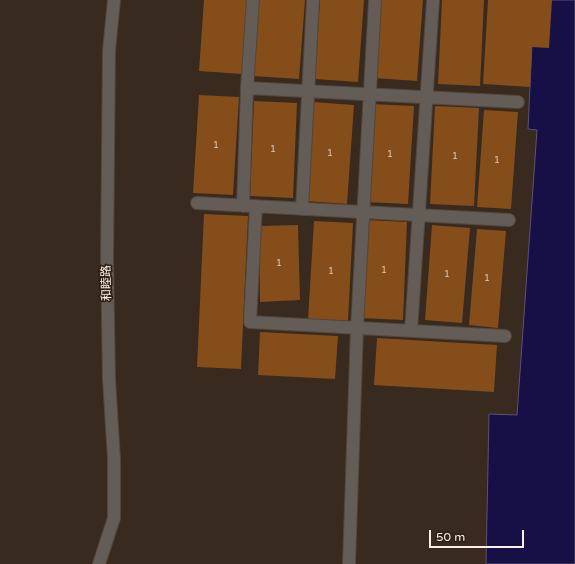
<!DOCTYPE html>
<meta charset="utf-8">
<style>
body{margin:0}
#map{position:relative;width:575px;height:564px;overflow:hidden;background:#382a1e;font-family:"Varela Round",sans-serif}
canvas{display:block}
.scale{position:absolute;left:429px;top:530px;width:95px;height:18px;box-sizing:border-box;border:2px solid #faf0e8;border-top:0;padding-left:5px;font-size:12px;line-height:14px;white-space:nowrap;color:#faf0e8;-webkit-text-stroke:3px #2e2015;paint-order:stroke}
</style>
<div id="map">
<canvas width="575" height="564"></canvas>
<div class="scale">50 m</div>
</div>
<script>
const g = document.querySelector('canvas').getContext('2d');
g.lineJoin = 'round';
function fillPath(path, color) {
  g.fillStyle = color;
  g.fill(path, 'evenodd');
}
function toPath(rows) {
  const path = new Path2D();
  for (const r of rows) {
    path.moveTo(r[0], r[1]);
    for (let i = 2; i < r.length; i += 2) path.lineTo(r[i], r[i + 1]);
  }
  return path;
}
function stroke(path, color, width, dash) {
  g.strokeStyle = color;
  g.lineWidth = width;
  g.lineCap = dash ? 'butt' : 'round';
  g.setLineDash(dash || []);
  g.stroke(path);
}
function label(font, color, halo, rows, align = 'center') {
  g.font = font + ' "Varela Round","Noto Sans SC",sans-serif';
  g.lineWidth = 3.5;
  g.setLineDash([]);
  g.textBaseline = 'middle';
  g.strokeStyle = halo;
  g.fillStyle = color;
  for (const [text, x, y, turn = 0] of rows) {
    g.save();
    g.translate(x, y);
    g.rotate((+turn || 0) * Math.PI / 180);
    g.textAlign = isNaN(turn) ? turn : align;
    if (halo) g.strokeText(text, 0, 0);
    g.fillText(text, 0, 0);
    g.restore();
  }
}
const water = toPath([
 [534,0,575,0,575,564,486,564,489,414,517,415,537,130,528,129,534,0]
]);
fillPath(water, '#171047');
stroke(water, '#5b5377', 1);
fillPath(toPath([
 [204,0,247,0,242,74,199,71],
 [259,0,305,0,299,79,253,76],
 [320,0,364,0,358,82,315,79],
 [381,0,423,0,417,81,374,78],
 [442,0,484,0,480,86,438,84],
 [488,0,552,0,549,48,532,47,530,87,483,84],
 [199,95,239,97,233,195,193,193],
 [254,101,297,103,293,198,250,196],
 [313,102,354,105,347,204,306,201],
 [371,104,414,106,408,204,365,202],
 [435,106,479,108,474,206,430,204],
 [484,110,518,112,511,209,477,207],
 [204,214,248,216,241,369,197,367],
 [366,220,407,222,403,320,361,318],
 [314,221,353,223,348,321,308,319],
 [298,225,300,300,260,302,259,226],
 [432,225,470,228,462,323,425,320],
 [477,229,506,231,498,328,469,325],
 [260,332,338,336,335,379,258,375],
 [377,338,497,345,494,392,374,385]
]), '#844d1a');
const minor = toPath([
 [247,88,518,102],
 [197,203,509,220],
 [243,206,247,88,253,0],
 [256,206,250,322,505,336],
 [302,209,313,0],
 [411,331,433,0],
 [99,564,114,518,114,459,109,379,107,259,109,51,114,0],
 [349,564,357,328,375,0]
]);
stroke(minor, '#53463a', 14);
stroke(minor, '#645c57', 12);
label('10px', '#dcc7b4', null, [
 ["1",216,145],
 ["1",273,149],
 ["1",330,153],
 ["1",390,154],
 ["1",455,156],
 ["1",497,160],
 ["1",279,263],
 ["1",384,270],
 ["1",331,271],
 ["1",447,274],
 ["1",487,278]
]);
label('12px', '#faf0e8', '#2e2015', [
 ["和睦路",107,283,-91]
]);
</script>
